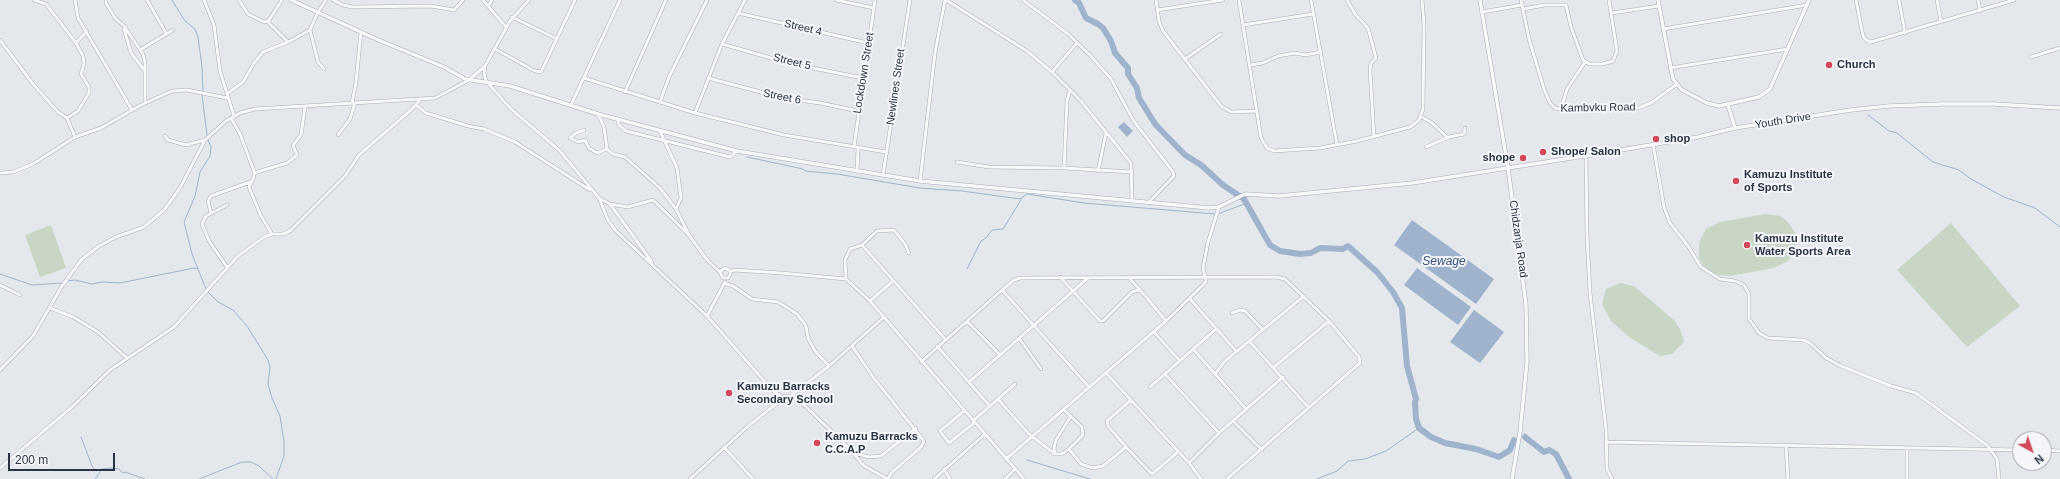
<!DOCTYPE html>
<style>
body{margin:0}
#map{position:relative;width:2060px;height:479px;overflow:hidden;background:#e4e7ec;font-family:Helvetica,sans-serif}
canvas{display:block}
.north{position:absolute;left:2012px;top:431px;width:40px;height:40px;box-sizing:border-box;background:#f4f6f9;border:1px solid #a4a8b1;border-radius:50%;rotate:140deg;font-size:11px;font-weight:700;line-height:16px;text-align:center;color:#2b3445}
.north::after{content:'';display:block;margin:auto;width:14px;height:18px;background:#d1495b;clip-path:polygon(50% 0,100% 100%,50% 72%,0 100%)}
.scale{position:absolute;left:8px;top:453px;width:107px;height:18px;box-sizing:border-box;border:2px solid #2b3445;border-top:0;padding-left:5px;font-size:12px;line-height:14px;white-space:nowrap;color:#2b3445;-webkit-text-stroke:3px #f4f6f9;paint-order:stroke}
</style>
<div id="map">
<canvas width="2060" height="479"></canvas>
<div class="north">N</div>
<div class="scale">200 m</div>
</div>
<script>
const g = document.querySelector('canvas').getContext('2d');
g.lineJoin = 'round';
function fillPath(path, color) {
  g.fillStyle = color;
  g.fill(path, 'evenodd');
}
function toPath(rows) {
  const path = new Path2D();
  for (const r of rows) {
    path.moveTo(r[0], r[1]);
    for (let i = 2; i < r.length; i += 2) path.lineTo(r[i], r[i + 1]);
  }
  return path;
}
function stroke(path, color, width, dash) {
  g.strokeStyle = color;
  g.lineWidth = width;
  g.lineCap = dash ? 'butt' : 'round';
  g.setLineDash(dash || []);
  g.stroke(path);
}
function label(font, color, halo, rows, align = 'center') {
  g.font = font + ' Helvetica,sans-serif';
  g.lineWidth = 4;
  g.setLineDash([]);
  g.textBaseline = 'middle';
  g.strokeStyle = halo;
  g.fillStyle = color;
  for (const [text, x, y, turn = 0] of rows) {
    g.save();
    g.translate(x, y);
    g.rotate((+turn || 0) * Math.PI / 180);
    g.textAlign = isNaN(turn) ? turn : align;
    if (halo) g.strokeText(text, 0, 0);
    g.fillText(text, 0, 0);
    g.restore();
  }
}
fillPath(toPath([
 [1765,214,1780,216,1786,220,1795,232,1796,248,1788,261,1774,268,1730,276,1714,274,1703,265,1699,258,1699,243,1706,229,1720,222],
 [1951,223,2020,306,1967,347,1897,270],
 [51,225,66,268,40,277,25,235],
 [1620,283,1634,286,1675,321,1681,331,1684,342,1672,354,1660,356,1629,337,1611,321,1602,304,1606,289]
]), '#c9d6c5');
fillPath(toPath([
 [1124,122,1133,131,1127,137,1118,127],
 [1412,220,1494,279,1476,304,1394,245],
 [1417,268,1471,307,1458,325,1404,285],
 [1474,310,1504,332,1480,363,1450,342]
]), '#9fb4cc');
stroke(toPath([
 [172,0,185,21,195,29,198,37,202,67,203,91],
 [202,95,207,135],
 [1868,115,1889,131,1897,133,1933,162,1959,170,1971,179,2004,197,2035,208,2060,227],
 [747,157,803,169,805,171,837,174,920,188,962,191,1020,199,1027,194,1084,203,1215,214],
 [1218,214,1247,203],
 [198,269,192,254,184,222,195,196,200,172,210,156,211,147,208,140],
 [967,269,981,241,986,238,992,230,1003,229,1021,200],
 [0,274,32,285,62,283],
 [67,281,75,280,92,284,102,282,120,283,194,268,198,269,206,289],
 [208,292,218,302,233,310,247,326,268,360,270,367,268,384,272,398,280,416,284,442,284,456,276,479],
 [81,437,92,466,96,471,101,469],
 [1027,460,1090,479],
 [95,479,102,469,111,468,119,469,123,473,125,472,145,479],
 [199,479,242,462,251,462,259,466,273,479],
 [1317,479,1337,471,1348,461,1365,459,1386,451,1419,428]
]), '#9fb4cc', 1);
stroke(toPath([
 [1075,0,1079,3,1086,18,1098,24,1103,28,1111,41,1115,53,1128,68,1128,74,1137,88,1139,98,1155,124,1185,155,1201,165,1223,185,1244,199,1270,245,1280,251,1300,254,1311,253,1320,248,1343,249,1348,246,1377,272,1393,292,1402,308,1407,366,1416,399,1415,402,1416,419,1419,428,1431,437,1445,443,1476,449,1499,457,1510,450,1514,440],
 [1525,437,1544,452,1549,450,1556,454,1569,479]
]), '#9fb4cc', 6);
const minor = toPath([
 [34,0,46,4,76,43,83,56,84,64,81,74,89,87,89,93,78,111,67,118],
 [75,0,78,18,132,110],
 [106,0,106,3,115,18,124,26,143,54,145,63,145,103],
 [147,0,166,33],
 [204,0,214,25,220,71,234,116],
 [239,0,248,14,264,22,269,21],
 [282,0,269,20,269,23,288,42,310,30],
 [333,0,343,5,352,7,431,6,454,10,463,0],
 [483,0,506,27],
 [529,0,510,21,485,66,484,73,486,81,511,109,560,151,599,198,610,204,628,207,653,200,689,235],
 [836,0,874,8],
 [946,0,1027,51,1052,72,1080,100,1131,163,1132,200],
 [1023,0,1067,33,1090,55,1111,79,1133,120,1173,172,1174,176,1150,201],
 [1156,0,1159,21,1163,31,1221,106,1231,112,1256,111],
 [1239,0,1261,138,1267,148,1274,151,1320,148,1357,141,1410,127,1419,120,1423,109,1424,24,1422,0],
 [1311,0,1337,145],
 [1347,0,1355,14,1368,28,1376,58,1371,63,1370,70,1374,137],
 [1521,0,1529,39,1544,89,1550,103,1555,108,1561,109,1638,108,1651,103,1677,84],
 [1856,0,1863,36,1866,40,1871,42,2014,0],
 [1899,0,1905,33],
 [1937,0,1941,22],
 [1978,0,1980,11],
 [1566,5,1571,27,1583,60,1589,64,1603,64,1613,61,1617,51,1609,0],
 [488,6,492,0],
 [1523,9,1545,5,1566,5],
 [1157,10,1223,0],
 [1482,12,1522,5],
 [738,13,868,43],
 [1612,13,1659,6],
 [512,17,557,39],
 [1243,25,1313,14],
 [124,29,131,53,145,71],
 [1663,29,1807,5],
 [0,40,33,84,58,112,67,118,75,137],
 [76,43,87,31],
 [722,44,792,64,863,78],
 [495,49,535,71,541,72,575,0],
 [140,50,173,30],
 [2031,57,2060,48],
 [1185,59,1221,34],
 [1250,65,1263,63,1278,56,1295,53,1305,55,1321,52],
 [1670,68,1788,49],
 [324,69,318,62,310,30,318,12,326,0],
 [1052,72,1077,43],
 [584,78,695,113,784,135,886,152],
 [708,78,783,98,820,103,858,111],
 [625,92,666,0],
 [227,94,243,82,254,63,263,52,288,42],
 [660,102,669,77,707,0],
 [352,103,356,82,361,32],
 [416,105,426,113,468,126,484,129,515,142,590,190],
 [571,105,620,0],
 [1561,109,1567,89,1585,62],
 [695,113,722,44,745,0],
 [598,114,604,127,607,149,613,154,625,157,660,188,676,209,689,235,707,260,720,272,723,278,728,278,730,275,730,271,726,268,723,269,720,272],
 [1422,117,1432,123,1447,137],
 [231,118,240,134,254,171,254,177,249,187,261,216,272,234],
 [618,120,618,124,626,131,730,157,737,151],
 [584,130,576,133,570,138,578,142,585,140,589,148,597,153,607,149],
 [660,131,677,168,681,198,676,209],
 [338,135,350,119,355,103],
 [165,136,168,140,186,145,205,140],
 [1653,144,1664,207,1670,223,1688,246,1701,267,1720,279,1735,281,1744,285,1749,294,1749,319,1759,333,1768,338,1803,340,1810,343,1826,358,1841,366,1891,386,1916,393,1988,446,1997,459,1999,479],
 [854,147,875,0],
 [1426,147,1449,137,1464,134,1465,128],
 [1586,156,1587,236,1590,293,1606,429,1607,469,1612,479],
 [957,162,989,167,1064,168,1132,172],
 [1064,168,1067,101,1070,90],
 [857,171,858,148],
 [1098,171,1106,133],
 [0,173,13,172,33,164,75,137,101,128,141,105,172,91,187,90,227,98],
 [254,173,287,163,297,155,293,145,301,135,305,107],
 [883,175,910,0],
 [920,181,935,53,945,0],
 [599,198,608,220,616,231,707,316,773,391,781,396,793,397,802,403,849,448,864,466,888,479],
 [610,204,652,262],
 [227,205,206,216,202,224,209,241,227,267],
 [211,213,208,201,211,196,250,182],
 [862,245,945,339],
 [730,272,734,270,781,273,846,279,870,301,1024,479],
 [1060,277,1100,321,1103,321,1132,292,1138,290,1141,291,1166,321],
 [846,279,845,260,850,249,862,245,877,231,894,230,905,244,909,253],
 [1130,279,1141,291],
 [724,283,733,286,752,299,778,302,797,314,806,326,808,338,815,351,829,366],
 [0,285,20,295],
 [1002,290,1089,387],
 [1190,299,1237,352],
 [870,301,893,281],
 [50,308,73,317,98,332,127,358],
 [1232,313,1240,310,1245,311,1263,330],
 [707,316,725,282],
 [967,321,999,354],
 [1154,332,1179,360],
 [1019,338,1041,369],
 [1250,342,1309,408],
 [852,346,873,377,924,441,921,447,891,473,888,479],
 [937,346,989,405],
 [1193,349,1246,409],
 [921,362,1002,290,1014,280,1020,278,1276,277,1285,279,1329,321,1359,357,1360,363,1227,479],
 [1274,367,1329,321],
 [0,370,33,336,62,286,82,259,99,246,116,237,144,227,164,210,180,188,205,140,226,121,240,113,255,109,435,98,469,80,485,66],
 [1106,373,1189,463,1201,479],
 [1165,374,1219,433],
 [1215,374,1225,361,1304,296],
 [969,382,1088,278],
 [1150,387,1216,329],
 [790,396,829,366,883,318],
 [998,399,1029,434,1055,454,1062,454,1069,449,1083,435,1082,427,1064,410],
 [1131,400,1107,421,1108,426,1126,447,1152,474,1178,452],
 [964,411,940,431,949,443,974,423],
 [973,421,1015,384],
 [1233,421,1262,450],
 [1607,442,2020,450],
 [1786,446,1788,479],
 [724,447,753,479],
 [1069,449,1081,464,1093,468,1103,466,1126,447],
 [2044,450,2060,451],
 [854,453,869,457,881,456,916,428],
 [1055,454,1054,448,1056,440,1071,416],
 [1006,459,1166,321,1203,285,1206,281,1203,268,1208,242,1219,207],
 [1189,463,1219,433,1283,377],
 [0,468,72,407,110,370,174,327,238,256,264,237,272,234,283,234,290,231,345,176,359,155,411,110,420,100],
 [944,469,950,479],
 [690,479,747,427,785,397],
 [934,479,985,434],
 [1005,479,1015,469],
 [1907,479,1907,448]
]);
const tertiary = toPath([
 [291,0,376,39,444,67,465,79,510,86,598,114,737,151,920,181,1209,208,1219,207,1245,194,1279,196,1412,183,1597,154,1698,137,1735,128,1851,110,1889,106,1943,104,1994,104,2060,108],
 [1480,0,1508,168,1526,305,1527,362,1520,432,1512,479],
 [1658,0,1673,79,1682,90,1707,103,1719,106,1759,97,1770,89,1809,0],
 [1728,105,1735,128]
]);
stroke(minor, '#a9aeb7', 4);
stroke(tertiary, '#a9aeb7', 4.5);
stroke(minor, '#f7f8fa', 3);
stroke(tertiary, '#f7f8fa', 3.5);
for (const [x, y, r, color] of [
 [1829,65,4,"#d1495b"],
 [1656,139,4,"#d1495b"],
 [1543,152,4,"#d1495b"],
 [1523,158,4,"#d1495b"],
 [1736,181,4,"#d1495b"],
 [1747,245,4,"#d1495b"],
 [729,393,4,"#d1495b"],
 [817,443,4,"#d1495b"]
]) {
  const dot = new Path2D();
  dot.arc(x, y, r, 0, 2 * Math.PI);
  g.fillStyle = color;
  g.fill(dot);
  stroke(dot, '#f4f6f9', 1.5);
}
label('11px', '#2b3445', '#f4f6f9', [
 ["Street 4",803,28,13],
 ["Street 5",792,62,14],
 ["Lockdown Street",864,73,-81],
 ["Newlines Street",896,87,-82],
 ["Street 6",782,97,11],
 ["Kambvku Road",1598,108,-1],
 ["Youth Drive",1783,121,-9],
 ["Chidzanja Road",1518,239,82]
]);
label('bold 11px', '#2b3445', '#f4f6f9', [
 ["Church",1837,65],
 ["shop",1664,139],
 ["Shope/ Salon",1551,152],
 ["shope",1515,158,"right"],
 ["Kamuzu Institute",1744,175],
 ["of Sports",1744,188],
 ["Kamuzu Institute",1755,239],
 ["Water Sports Area",1755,252],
 ["Kamuzu Barracks",737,387],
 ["Secondary School",737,400],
 ["Kamuzu Barracks",825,437],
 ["C.C.A.P",825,450]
], 'left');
label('italic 12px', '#34527a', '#f4f6f9', [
 ["Sewage",1444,262]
]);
</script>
